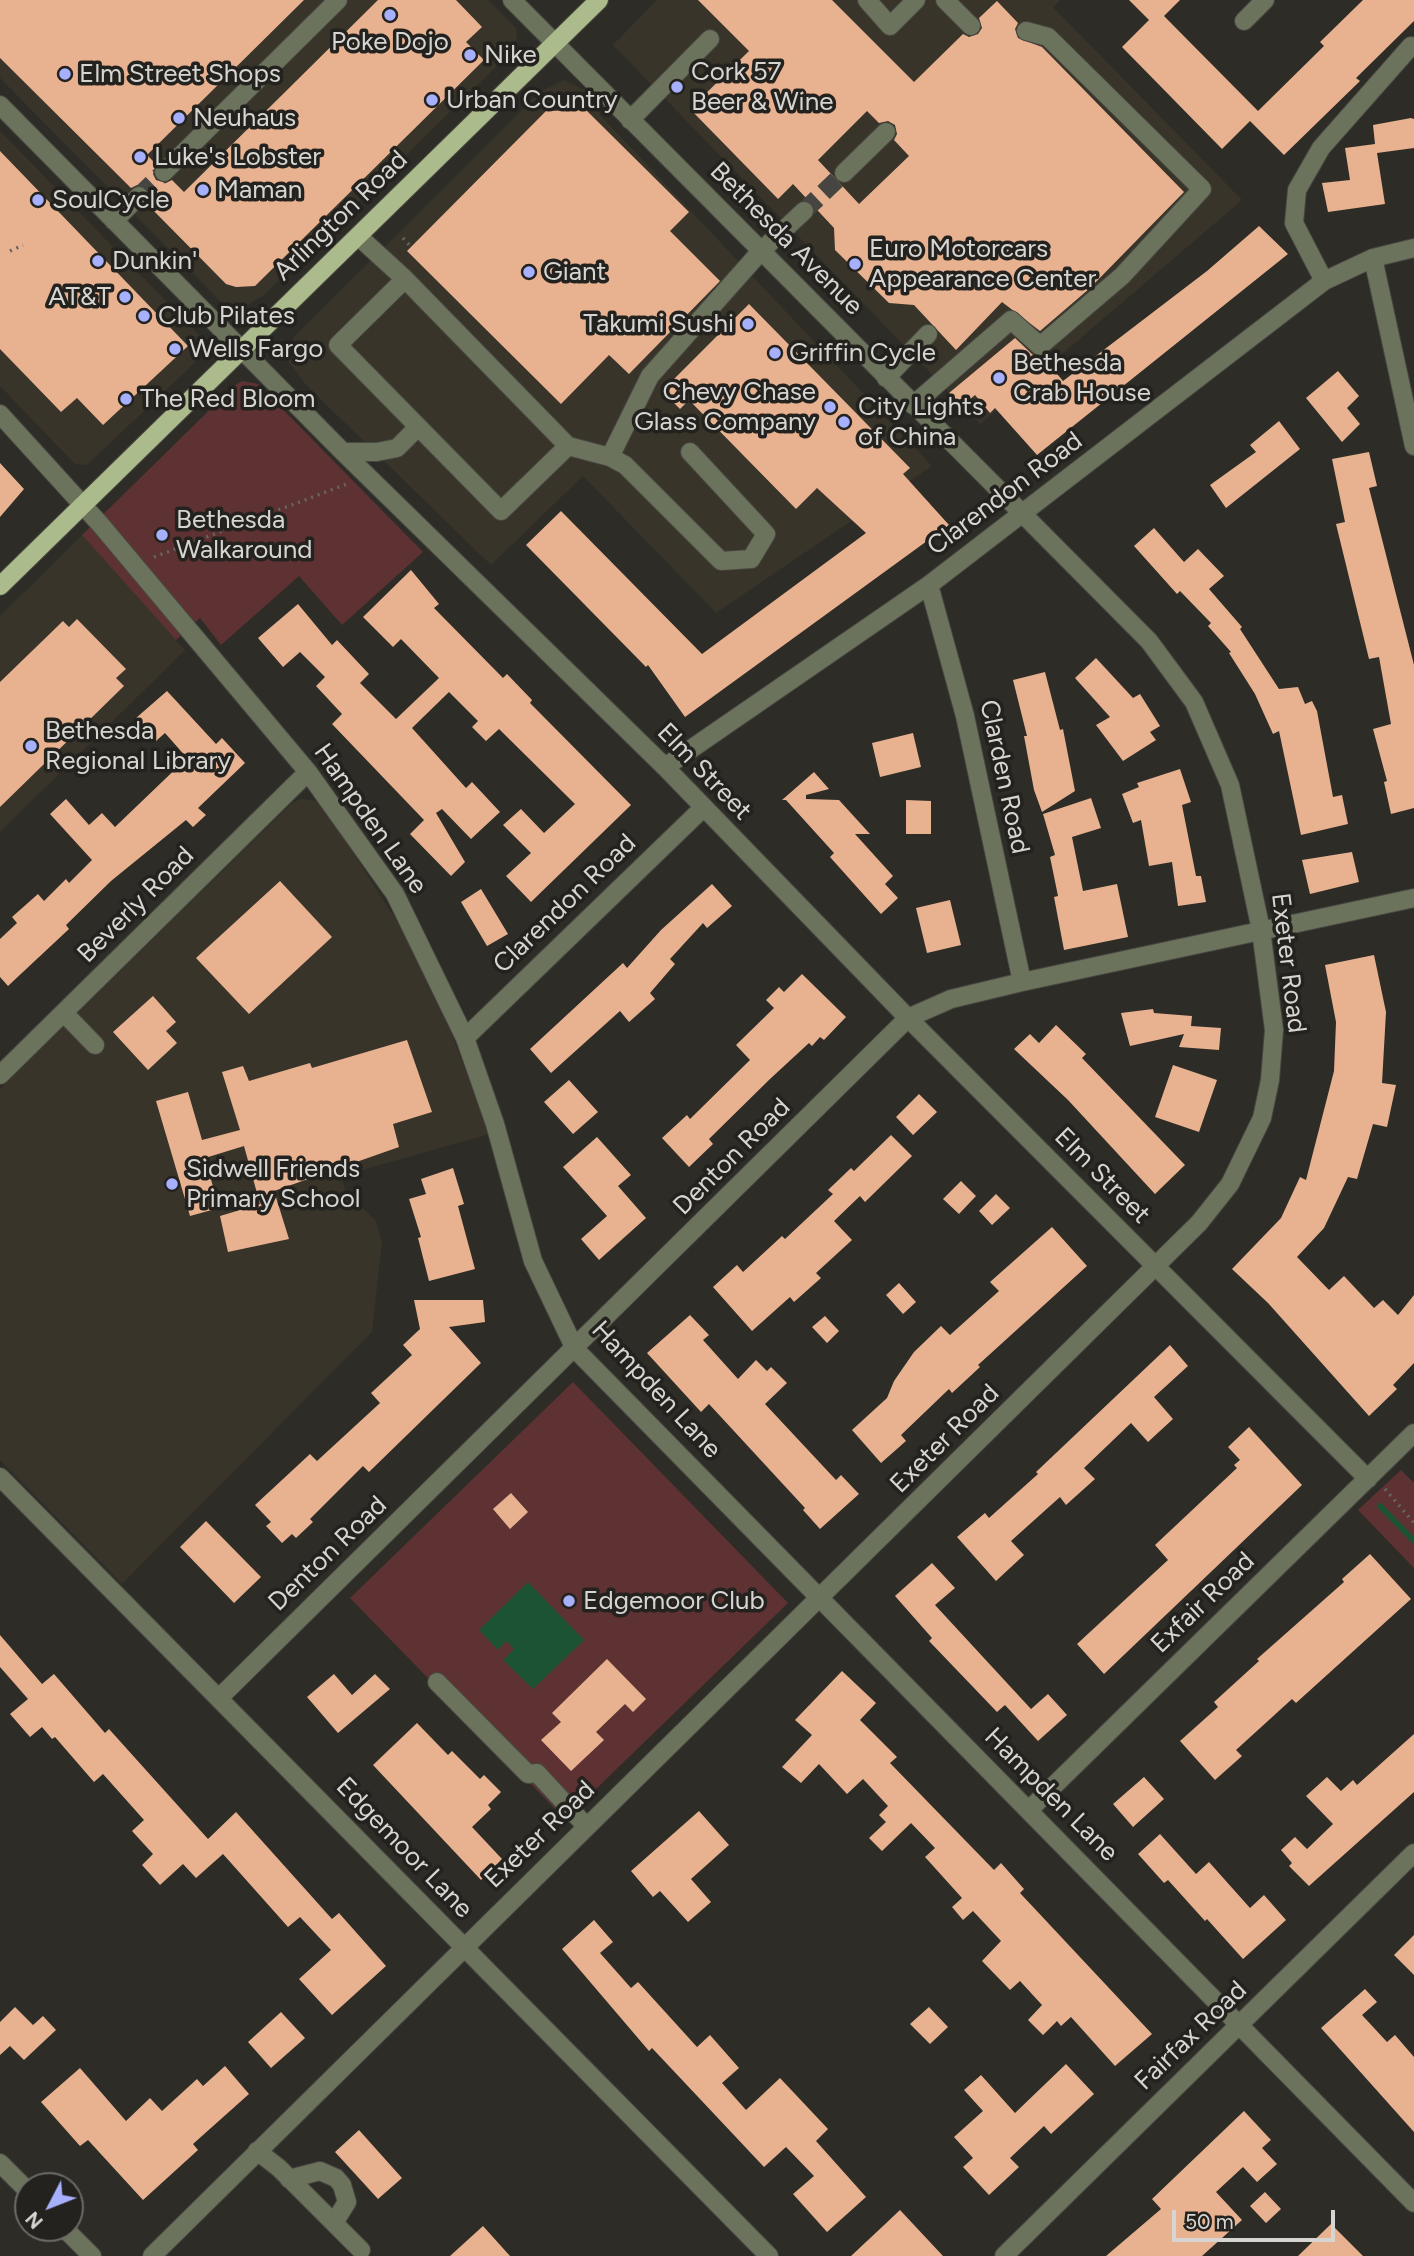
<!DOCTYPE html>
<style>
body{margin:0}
#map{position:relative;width:1414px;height:2256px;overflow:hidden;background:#2d2c27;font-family:Figtree,sans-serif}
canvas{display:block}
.north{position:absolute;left:14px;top:2172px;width:70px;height:70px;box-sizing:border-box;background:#24221e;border:2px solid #6b6a66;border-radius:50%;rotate:228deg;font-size:19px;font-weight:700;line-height:28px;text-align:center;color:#d6d5d2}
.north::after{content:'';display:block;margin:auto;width:24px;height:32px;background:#a7b0fc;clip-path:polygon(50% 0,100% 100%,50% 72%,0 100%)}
.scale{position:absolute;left:1172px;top:2210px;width:163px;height:32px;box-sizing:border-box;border:4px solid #d6d5d2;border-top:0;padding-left:9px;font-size:21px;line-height:24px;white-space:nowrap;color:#d6d5d2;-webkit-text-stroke:5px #24221e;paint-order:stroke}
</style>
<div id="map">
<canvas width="1414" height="2256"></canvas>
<div class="north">N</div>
<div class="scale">50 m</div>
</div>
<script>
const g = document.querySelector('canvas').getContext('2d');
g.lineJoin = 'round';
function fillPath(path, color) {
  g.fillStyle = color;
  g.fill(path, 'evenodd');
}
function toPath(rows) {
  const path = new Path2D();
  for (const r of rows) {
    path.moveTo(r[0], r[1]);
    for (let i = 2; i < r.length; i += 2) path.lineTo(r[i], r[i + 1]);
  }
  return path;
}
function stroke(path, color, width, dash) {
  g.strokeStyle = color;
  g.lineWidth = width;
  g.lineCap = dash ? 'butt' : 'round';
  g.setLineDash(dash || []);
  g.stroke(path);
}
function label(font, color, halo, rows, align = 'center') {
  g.font = font + ' Figtree,sans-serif';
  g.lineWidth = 7;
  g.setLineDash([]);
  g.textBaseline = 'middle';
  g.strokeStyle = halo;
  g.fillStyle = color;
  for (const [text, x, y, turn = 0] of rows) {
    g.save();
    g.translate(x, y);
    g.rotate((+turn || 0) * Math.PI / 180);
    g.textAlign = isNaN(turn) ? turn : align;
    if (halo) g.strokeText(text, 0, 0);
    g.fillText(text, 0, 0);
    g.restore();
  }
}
fillPath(toPath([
 [0,0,488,0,516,28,517,37,513,50,263,296,241,309,225,306,0,78],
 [657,0,1060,0,1053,7,1242,200,980,424,613,45],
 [564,80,589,92,605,107,599,114,932,466,716,613,583,476,491,565,306,385,288,361,286,349,294,337,540,92],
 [0,131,205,341,203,355,87,465,75,464,0,386],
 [82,535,185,650,0,832,0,616],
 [301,799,317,801,324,807,405,934,445,1016,489,1134,341,1176,346,1192,376,1221,382,1242,372,1332,122,1584,0,1460,0,1089,292,803]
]), '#38342a');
fillPath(toPath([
 [242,381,258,384,423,552,342,625,299,576,221,645,200,618,176,640,82,535,234,386],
 [573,1382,788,1603,565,1819,350,1598],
 [1401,1470,1414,1483,1414,1568,1358,1510]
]), '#5e3233');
fillPath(toPath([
 [528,1582,584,1640,533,1689,503,1660,514,1649,506,1641,498,1650,479,1630]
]), '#1b5334');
stroke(toPath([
 [1380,1506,1414,1541]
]), '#1b5334', 6);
fillPath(toPath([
 [0,0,304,0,147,155,156,164,153,174,156,180,166,183,172,180,184,192,378,0,456,0,482,27,466,42,484,60,255,286,236,287,226,284,147,204,150,194,146,188,137,185,131,188,0,58],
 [698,0,832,0,914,82,963,34,969,37,978,34,982,28,979,18,997,1,1018,23,1015,29,1018,38,1042,47,1184,192,1089,289,1040,331,1002,302,956,350,914,305,889,303,835,250,834,228,793,184,778,199,690,109,749,51],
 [867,111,879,123,888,121,895,125,897,134,894,140,909,156,859,204,818,160],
 [1129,0,1180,0,1164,16,1258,111,1324,46,1320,42,1363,0,1414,0,1414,21,1356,78,1360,81,1284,155,1250,121,1222,149,1122,47,1149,20],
 [586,110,689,212,670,231,720,281,629,374,609,355,561,404,407,251,546,111],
 [1411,118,1414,119,1414,148,1377,153,1385,204,1328,212,1322,183,1350,180,1345,148,1375,144,1373,125],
 [0,151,188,346,103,425,77,398,61,412,0,349],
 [1259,226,1288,254,1037,455,995,408,990,413,975,395,961,407,949,393,1015,338,1033,355,1043,357,1063,381,1207,271],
 [749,304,910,468,903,474,949,525,685,717,648,665,646,667,526,545,561,511,702,654,866,533,817,488,796,509,689,400,680,409,662,391],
 [1338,371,1359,396,1347,408,1360,424,1342,442,1306,398],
 [1279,421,1300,449,1226,508,1210,485,1256,452,1250,445],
 [1369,452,1377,486,1369,488,1414,665,1414,808,1391,814,1384,782,1387,781,1373,729,1391,724,1379,657,1369,659,1336,524,1345,522,1332,459],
 [0,463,24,489,0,517],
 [1154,528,1184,562,1198,549,1224,576,1209,589,1242,627,1240,629,1279,689,1298,687,1305,704,1312,701,1317,711,1333,797,1342,795,1348,824,1301,835,1279,731,1273,734,1255,694,1229,653,1231,652,1208,626,1211,623,1180,591,1177,594,1134,546],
 [411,570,439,604,434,608,503,678,507,674,532,700,530,703,631,805,531,902,506,876,531,853,503,825,521,809,544,833,575,804,499,729,486,741,472,727,478,721,449,692,412,728,466,788,472,782,500,812,471,839,442,809,436,813,465,862,451,876,410,834,424,820,332,724,342,714,316,686,325,677,300,652,283,667,258,638,298,604,332,645,337,640,369,674,360,683,396,719,439,678,401,639,393,647,363,617],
 [77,619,126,669,116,678,124,686,0,807,0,682,63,621,69,627],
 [1096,658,1133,698,1140,694,1160,726,1150,732,1156,740,1123,761,1096,725,1110,717,1075,678],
 [1045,672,1060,730,1063,729,1075,791,1042,812,1034,790,1024,736,1027,736,1013,680],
 [167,691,216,744,222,738,245,763,198,808,206,815,193,827,186,820,111,881,66,925,69,929,8,986,0,977,0,939,17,923,12,917,38,894,44,901,66,879,69,883,92,860,50,814,66,799,89,825,102,813,115,827,187,758,165,733,156,741,136,718],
 [913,733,921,767,880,777,872,743],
 [1180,769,1191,802,1182,805,1196,876,1201,876,1206,902,1178,906,1172,862,1149,866,1141,820,1133,823,1122,794,1139,787,1137,783],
 [814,772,829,789,806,795,806,799,839,800,870,834,855,834,893,876,885,884,898,898,881,914,830,857,834,853,786,800,782,800],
 [1091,798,1101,828,1072,837,1083,891,1117,884,1128,937,1064,950,1054,897,1058,896,1050,857,1055,855,1043,814],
 [906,800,931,801,931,834,906,834],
 [1352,852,1359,882,1310,894,1302,860],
 [280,881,332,937,249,1014,196,958],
 [712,884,732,906,707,928,703,923,670,959,675,964,650,993,655,999,629,1022,620,1011,551,1073,530,1049,623,963,627,968,661,930],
 [481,889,508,934,487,946,461,902],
 [950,900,961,945,927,953,916,908],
 [1374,955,1386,1012,1382,1083,1396,1085,1387,1127,1373,1124,1357,1179,1348,1177,1324,1228,1297,1257,1329,1290,1344,1276,1374,1308,1383,1300,1398,1315,1414,1295,1414,1363,1393,1385,1397,1389,1369,1416,1268,1303,1232,1269,1281,1218,1300,1177,1306,1180,1334,1071,1336,1022,1325,965],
 [802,974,846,1017,824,1040,820,1037,812,1046,809,1043,770,1079,709,1139,713,1144,689,1167,662,1138,687,1115,690,1119,750,1060,736,1045,774,1008,766,1000,779,987,784,992],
 [153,996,176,1022,166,1031,177,1043,148,1070,113,1032],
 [1153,1009,1154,1013,1192,1016,1191,1026,1221,1028,1219,1050,1179,1047,1184,1034,1130,1046,1121,1013],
 [1056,1025,1086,1054,1082,1058,1185,1165,1155,1194,1068,1100,1014,1049,1030,1034,1039,1043],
 [407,1040,432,1112,393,1124,399,1147,274,1191,289,1239,228,1252,220,1216,260,1204,244,1146,205,1158,219,1208,190,1216,156,1101,188,1092,202,1140,240,1130,222,1072,243,1066,249,1081,310,1063,312,1068],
 [1173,1065,1217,1080,1199,1132,1155,1117],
 [569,1080,598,1112,573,1134,544,1102],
 [919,1094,937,1112,913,1135,896,1117],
 [891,1135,912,1156,865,1202,860,1196,834,1221,852,1240,816,1273,821,1278,794,1302,790,1297,752,1331,713,1287,737,1265,743,1272,782,1236,785,1239,833,1194,828,1190,851,1168,854,1171],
 [597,1137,631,1175,618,1186,646,1218,599,1260,581,1239,607,1216,563,1167],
 [453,1168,464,1204,458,1206,475,1269,429,1281,418,1238,421,1237,409,1199,426,1194,421,1179],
 [961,1181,976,1196,959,1214,943,1199],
 [996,1194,1010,1208,992,1225,979,1211],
 [1052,1227,1087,1266,978,1365,980,1367,952,1393,949,1389,901,1435,906,1441,881,1463,852,1430,887,1398,894,1381,914,1352,941,1326,950,1335,999,1291,990,1282],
 [899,1283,916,1302,903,1314,886,1295],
 [414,1300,483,1300,485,1322,449,1327,481,1363,369,1472,363,1466,310,1519,313,1522,296,1538,292,1534,282,1543,266,1526,271,1522,255,1505,310,1454,317,1461,380,1403,371,1393,412,1355,403,1345,420,1329],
 [690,1315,709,1335,703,1340,738,1379,756,1360,767,1371,771,1367,787,1383,765,1404,836,1480,841,1475,859,1494,820,1529,803,1510,805,1508,709,1404,701,1412,647,1353],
 [825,1316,839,1331,827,1343,812,1327],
 [1170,1345,1188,1366,1154,1397,1173,1419,1148,1442,1131,1423,1084,1468,1095,1479,1066,1505,1060,1497,1011,1541,1024,1555,996,1581,957,1537,985,1513,989,1518,1038,1474,1036,1472],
 [1249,1427,1302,1485,1104,1674,1077,1644,1168,1560,1155,1545,1237,1468,1234,1465,1240,1460,1228,1447],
 [511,1493,528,1512,510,1529,493,1509],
 [206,1521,261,1577,234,1603,180,1547],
 [1370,1554,1411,1599,1296,1703,1292,1699,1236,1750,1242,1756,1215,1780,1180,1741,1218,1707,1214,1702,1259,1661,1257,1659,1344,1582,1342,1579],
 [932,1563,955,1588,935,1605,1031,1709,1048,1694,1067,1715,1038,1741,1005,1705,997,1712,929,1641,932,1638,895,1596],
 [0,1635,42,1684,54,1674,105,1733,109,1729,208,1839,236,1812,332,1919,339,1913,386,1966,332,2015,299,1979,331,1950,300,1917,288,1927,223,1854,196,1878,183,1864,160,1885,142,1865,153,1854,132,1831,144,1820,103,1774,94,1782,55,1737,52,1739,42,1727,30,1737,10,1714,28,1699,0,1667],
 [607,1659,646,1699,633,1712,625,1704,596,1732,604,1740,571,1771,541,1740,561,1722,552,1713],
 [842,1671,876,1703,860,1720,897,1757,890,1763,994,1870,1001,1863,1024,1889,1020,1893,1152,2034,1115,2066,1071,2017,1061,2026,1057,2021,1043,2035,1028,2020,1042,2005,1020,1981,1010,1990,982,1961,1001,1941,973,1911,963,1920,952,1907,962,1898,925,1857,935,1848,911,1823,882,1851,869,1838,886,1822,879,1815,888,1806,863,1779,847,1794,819,1764,801,1783,782,1767,812,1735,795,1720],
 [334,1674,352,1695,375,1674,390,1689,338,1733,307,1697],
 [417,1723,448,1755,452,1751,480,1779,484,1775,501,1792,488,1805,491,1809,472,1827,502,1859,481,1880,373,1765],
 [1414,1734,1414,1792,1309,1886,1289,1866,1292,1863,1281,1850,1295,1837,1307,1849,1333,1824,1306,1796,1327,1777,1341,1791,1353,1780,1357,1785],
 [1144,1777,1164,1799,1133,1827,1113,1804],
 [699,1811,729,1845,691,1879,711,1902,688,1922,660,1891,653,1897,631,1871],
 [1160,1834,1196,1874,1209,1862,1250,1908,1264,1895,1286,1920,1243,1959,1207,1919,1205,1921,1168,1880,1164,1883,1138,1854],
 [594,1920,613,1942,600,1953,631,1988,638,1982,697,2047,710,2035,739,2068,722,2083,746,2110,780,2078,828,2129,816,2141,866,2197,827,2232,793,2194,814,2176,786,2147,764,2167,652,2048,649,2051,562,1949],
 [1414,1935,1414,1975,1394,1955],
 [1365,1989,1377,2002,1362,2015,1387,2042,1395,2035,1414,2057,1414,2132,1321,2028],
 [15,2007,33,2025,43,2016,56,2030,24,2060,10,2046,0,2055,0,2022],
 [929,2007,948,2027,930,2044,910,2024],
 [281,2012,305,2038,271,2068,248,2042],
 [1066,2064,1094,2094,1051,2134,1044,2126,1010,2158,1019,2167,989,2195,963,2167,973,2158,954,2137,983,2111,964,2090,981,2075,1015,2113],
 [225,2066,249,2094,193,2144,198,2150,143,2200,88,2140,80,2146,41,2102,80,2068,126,2121,150,2098,162,2111,197,2079,203,2086],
 [1244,2111,1271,2140,1262,2148,1277,2164,1257,2182,1243,2167,1216,2192,1242,2220,1202,2256,1106,2256,1161,2209,1152,2199],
 [359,2130,402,2178,378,2199,335,2152],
 [1265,2192,1281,2209,1266,2223,1250,2206],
 [900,2210,943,2256,851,2256,882,2227],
 [1331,2224,1363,2256,1298,2256],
 [483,2226,510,2256,450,2256]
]), '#e8b290');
stroke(toPath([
 [139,196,164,172],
 [804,211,844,173]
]), '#464541', 18, [18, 9]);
const minor = toPath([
 [867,0,890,26,916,0],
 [945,0,971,26],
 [1244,21,1265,0],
 [0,105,343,452,665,767,908,1018,1368,1479],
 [630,120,710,39],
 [164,172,338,0],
 [844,173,886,132],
 [114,221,139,196],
 [358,236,405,279,568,446,610,457,625,465,721,561,751,559,766,534,690,452],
 [1373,258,1414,446],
 [405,279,338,345,501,511,568,446],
 [1324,281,1294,223,1297,190,1321,148,1411,46],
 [886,378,928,334],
 [913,405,1011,320,1040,346,1122,276,1202,189,1048,37,1026,31],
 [0,414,100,524,308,772,395,894,465,1038,495,1124,533,1261,575,1349,1414,2203],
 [343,452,377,452,397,448,418,427],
 [610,457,650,376,761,251,804,211],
 [929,585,965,716,1022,982],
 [665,767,929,585,1324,281,1373,258,1414,248],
 [64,1013,95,1045],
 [465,1038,702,809],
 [0,1075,308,772],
 [0,1477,769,2256],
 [437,1682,528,1774,537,1773,586,1826],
 [220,1697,908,1018,951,999,1022,982,1414,898],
 [1029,1810,1414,1433],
 [257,2151,279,2168,361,2250],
 [0,2163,28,2191],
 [289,2179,320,2171,336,2178,342,2185,347,2202,334,2223],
 [64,2228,92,2256],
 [152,2256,1199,1223,1230,1184,1262,1118,1270,1080,1274,1030,1261,930,1230,785,1194,702,1149,641,512,0],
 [1004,2256,1414,1853]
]);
const major = toPath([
 [0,586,599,0]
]);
stroke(minor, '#484742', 20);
stroke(major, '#484742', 20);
stroke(toPath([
 [57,210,63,204],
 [403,238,411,247],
 [10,251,23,245],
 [295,347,320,346],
 [154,557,347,484],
 [1385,1489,1414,1523]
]), '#666561', 3.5, [2, 5]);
stroke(minor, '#6c735c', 18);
stroke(major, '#acbb8b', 18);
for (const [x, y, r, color] of [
 [390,15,7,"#a7b0fc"],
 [470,55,7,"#a7b0fc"],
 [65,74,7,"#a7b0fc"],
 [677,87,7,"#a7b0fc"],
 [432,100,7,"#a7b0fc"],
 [179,118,7,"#a7b0fc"],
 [140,157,7,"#a7b0fc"],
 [203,190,7,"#a7b0fc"],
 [38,200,7,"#a7b0fc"],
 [98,261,7,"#a7b0fc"],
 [855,264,7,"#a7b0fc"],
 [529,272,7,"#a7b0fc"],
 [125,297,7,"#a7b0fc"],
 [144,316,7,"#a7b0fc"],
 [748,324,7,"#a7b0fc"],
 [175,349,7,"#a7b0fc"],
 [775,353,7,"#a7b0fc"],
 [999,378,7,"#a7b0fc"],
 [126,399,7,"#a7b0fc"],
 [830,407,7,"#a7b0fc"],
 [844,422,7,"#a7b0fc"],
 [162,535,7,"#a7b0fc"],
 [31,746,7,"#a7b0fc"],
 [172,1184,7,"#a7b0fc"],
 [569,1601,7,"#a7b0fc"]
]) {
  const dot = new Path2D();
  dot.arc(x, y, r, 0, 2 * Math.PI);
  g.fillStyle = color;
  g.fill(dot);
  stroke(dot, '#24221e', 2.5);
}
label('26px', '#d6d5d2', '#24221e', [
 ["Poke Dojo",390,42,"center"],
 ["Nike",484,55],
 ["Cork 57",691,72],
 ["Beer & Wine",691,102],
 ["Elm Street Shops",79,74],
 ["Urban Country",446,100],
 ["Neuhaus",193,118],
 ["Luke's Lobster",154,157],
 ["Maman",217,190],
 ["SoulCycle",52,200],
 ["Euro Motorcars",869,249],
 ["Appearance Center",869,279],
 ["Dunkin'",112,261],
 ["Giant",543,272],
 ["AT&T",111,297,"right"],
 ["Club Pilates",158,316],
 ["Takumi Sushi",734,324,"right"],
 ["Wells Fargo",189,349],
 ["Griffin Cycle",789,353],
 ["Bethesda",1013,363],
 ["Crab House",1013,393],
 ["Chevy Chase",816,392,"right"],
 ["Glass Company",816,422,"right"],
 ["The Red Bloom",140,399],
 ["City Lights",858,407],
 ["of China",858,437],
 ["Bethesda",176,520],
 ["Walkaround",176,550],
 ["Bethesda",45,731],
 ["Regional Library",45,761],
 ["Sidwell Friends",186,1169],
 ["Primary School",186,1199],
 ["Edgemoor Club",583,1601]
], 'left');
label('26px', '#d6d5d2', '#24221e', [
 ["Arlington Road",341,216,-44],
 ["Bethesda Avenue",786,239,45],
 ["Clarendon Road",1005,494,-37],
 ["Elm Street",704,772,46],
 ["Clarden Road",1004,777,78],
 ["Hampden Lane",370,819,55],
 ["Clarendon Road",565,904,-44],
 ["Beverly Road",136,905,-45],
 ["Exeter Road",1288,963,83],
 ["Denton Road",732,1157,-45],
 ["Elm Street",1102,1176,45],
 ["Hampden Lane",656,1390,47],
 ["Exeter Road",945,1439,-45],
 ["Denton Road",328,1554,-44],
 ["Exfair Road",1203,1603,-44],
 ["Hampden Lane",1051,1795,45],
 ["Exeter Road",540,1835,-44],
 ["Edgemoor Lane",404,1848,46],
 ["Fairfax Road",1191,2036,-44]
]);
</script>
